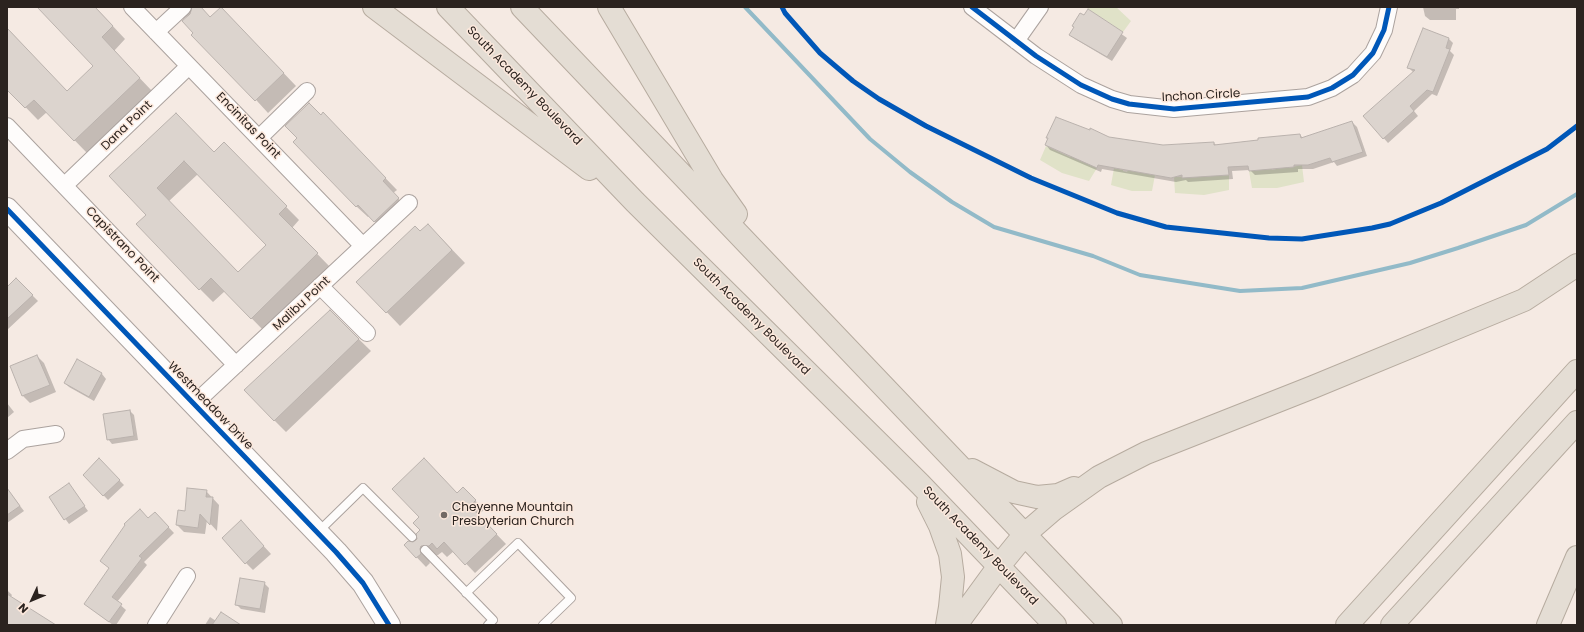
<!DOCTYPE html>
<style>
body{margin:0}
#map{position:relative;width:1584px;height:632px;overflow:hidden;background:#f5eae3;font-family:Poppins,sans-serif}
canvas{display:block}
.frame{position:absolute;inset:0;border:8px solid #2b231f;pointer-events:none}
.north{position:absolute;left:12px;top:580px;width:40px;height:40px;-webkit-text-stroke:3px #fce8dc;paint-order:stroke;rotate:226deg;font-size:11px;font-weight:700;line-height:16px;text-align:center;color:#2b231f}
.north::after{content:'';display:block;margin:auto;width:14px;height:18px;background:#2b231f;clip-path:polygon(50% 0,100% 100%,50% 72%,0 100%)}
</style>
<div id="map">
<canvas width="1584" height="632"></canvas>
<div class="frame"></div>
<div class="north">N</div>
</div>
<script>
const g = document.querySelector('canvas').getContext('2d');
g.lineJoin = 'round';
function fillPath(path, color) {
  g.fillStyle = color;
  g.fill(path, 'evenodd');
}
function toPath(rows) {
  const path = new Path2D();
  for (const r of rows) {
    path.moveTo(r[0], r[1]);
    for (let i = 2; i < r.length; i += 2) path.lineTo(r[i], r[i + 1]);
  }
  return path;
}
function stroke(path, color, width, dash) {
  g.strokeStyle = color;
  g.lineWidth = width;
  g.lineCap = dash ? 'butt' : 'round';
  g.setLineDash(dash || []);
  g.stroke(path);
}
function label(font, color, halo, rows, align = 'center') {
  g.font = font + ' Poppins,sans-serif';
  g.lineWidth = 3;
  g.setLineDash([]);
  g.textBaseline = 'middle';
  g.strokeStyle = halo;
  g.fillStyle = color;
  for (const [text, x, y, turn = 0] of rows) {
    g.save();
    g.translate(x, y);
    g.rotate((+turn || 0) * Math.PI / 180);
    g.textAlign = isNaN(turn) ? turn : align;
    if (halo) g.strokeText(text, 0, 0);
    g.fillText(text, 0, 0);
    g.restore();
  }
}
fillPath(toPath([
 [1089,7,1116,7,1131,21,1123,32,1088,9],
 [1046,146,1070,157,1072,153,1097,168,1089,181,1062,173,1040,160],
 [1287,165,1288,168,1302,165,1304,182,1277,188,1252,188,1249,171,1271,168,1272,170,1276,169,1276,166],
 [1114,168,1123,170,1123,171,1127,172,1128,170,1155,175,1152,191,1132,191,1111,185],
 [1229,175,1229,190,1204,195,1175,193,1174,177]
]), '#e0e2c8');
fillPath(toPath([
 [38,7,95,7,125,39,114,51,152,91,87,153,47,112,38,120,7,88,7,28,67,92,94,66],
 [171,7,200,7,210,18,233,20,296,86,268,113,195,33,188,16,183,19],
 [1423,7,1459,7,1459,9,1456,9,1456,20,1430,20,1425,16],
 [1088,10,1127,38,1112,61,1075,39,1070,35],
 [1449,39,1453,43,1450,51,1454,55,1437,96,1432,94,1414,111,1418,116,1388,143,1364,116,1414,73,1409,68],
 [321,116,334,125,397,190,393,193,409,210,386,232,369,216,368,217,356,206],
 [1352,122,1357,127,1367,156,1337,166,1334,162,1313,169,1298,169,1298,172,1255,175,1250,170,1232,171,1233,179,1188,182,1186,180,1176,182,1102,169,1101,172,1050,150,1046,145,1049,139,1047,137,1108,138,1163,146,1214,143,1216,145,1300,135,1304,139],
 [224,144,299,220,292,228,330,267,264,331,225,291,213,302,200,289,147,215,111,176,214,153],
 [198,174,267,245,239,273,169,201],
 [420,232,441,238,465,263,400,326,358,282],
 [16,279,38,301,7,330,7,286,8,287],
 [330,311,371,351,286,432,274,420],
 [37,356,44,363,56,392,30,403,23,396,11,367],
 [77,361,102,374,106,379,94,401,69,387,65,383],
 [7,403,14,412,7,418],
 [130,411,134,415,138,440,112,444,108,439],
 [99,460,124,485,108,500,84,475],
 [70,486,88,511,69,524,50,498],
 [7,489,24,511,7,523],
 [206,491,219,505,217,531,207,520,205,534,184,532,177,525,185,512],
 [457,494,472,497,484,510,478,515,506,544,475,573,454,551,447,557,442,552,438,555,431,555,428,559,430,563,426,567,405,545,413,543],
 [155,513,174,533,144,562,147,565,117,602,126,610,116,625,113,625,85,604,110,569,101,561],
 [248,529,271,554,253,570,246,563],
 [264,583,269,588,265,613,241,609,236,604],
 [7,590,12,595,10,598,55,625,7,625],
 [210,617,216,621,239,625,205,625]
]), '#0003');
stroke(toPath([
 [745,7,870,139,910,172,952,202,994,227,1093,256,1140,275,1240,291,1302,288,1410,263,1458,248,1526,225,1577,194]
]), '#92bac8', 4);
const building = toPath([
 [37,7,95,7,113,26,102,37,140,78,74,141,34,100,25,108,7,90,7,28,67,91,93,66,37,7],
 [192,7,201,7,210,17,221,7,284,73,255,101,191,35,193,33,182,21,190,14,192,7],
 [1088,9,1123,32,1107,57,1069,35,1074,27,1072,26,1080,13,1084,15,1088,9],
 [1423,28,1449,38,1446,48,1450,49,1433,92,1427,90,1410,106,1414,111,1383,139,1363,116,1415,70,1407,68,1423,28],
 [309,103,321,115,323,112,386,178,383,181,399,198,374,222,358,205,356,207,293,142,297,138,285,126,309,103],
 [176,113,214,152,224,142,287,206,279,214,318,253,251,319,211,278,199,290,136,224,146,215,109,176,176,113],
 [184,161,266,245,238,272,157,188,184,161],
 [1056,117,1090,130,1090,128,1109,137,1163,145,1214,142,1214,145,1258,140,1258,138,1300,134,1301,138,1352,121,1363,152,1332,162,1330,158,1308,165,1294,165,1294,167,1249,171,1248,166,1228,167,1229,175,1182,178,1182,175,1171,178,1098,165,1097,168,1045,145,1048,138,1046,138,1056,117],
 [428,224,452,250,386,313,356,282,415,226,420,231,428,224],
 [16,278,33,295,7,319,7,287,16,278],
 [330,310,359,339,274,421,244,390,330,310],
 [37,355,50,385,22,396,10,366,37,355],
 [77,359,102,373,89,397,64,383,77,359],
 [130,410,134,436,107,440,103,414,130,410],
 [99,458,120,480,103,496,83,475,99,458],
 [424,458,457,493,463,487,476,500,470,506,497,534,465,565,444,542,437,549,432,543,429,546,421,546,420,549,421,554,416,558,404,545,408,541,413,542,417,539,416,534,420,530,413,523,419,517,392,489,424,458],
 [69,483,85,506,64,520,49,497,69,483],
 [7,488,20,506,7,515,7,488],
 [187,488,207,490,206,497,213,497,210,525,200,514,198,528,176,525,178,510,185,511,187,488],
 [140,509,148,518,155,512,169,527,139,556,142,558,112,597,122,604,109,622,84,604,109,568,100,561,125,525,124,524,140,509],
 [241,520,264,546,245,564,222,538,241,520],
 [240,578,265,582,260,609,235,605,240,578],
 [7,594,56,625,7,625,7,594],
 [221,612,241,625,212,625,221,612]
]);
fillPath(building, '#dcd4ce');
stroke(building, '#bab2ad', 1);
const lane = toPath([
 [318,532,363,488,412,537],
 [425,550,493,620,488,625],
 [466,593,518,543,571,598,543,625]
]);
const street = toPath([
 [132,7,363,246],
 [972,7,1036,56,1081,85,1112,99,1129,104,1174,109,1308,97,1332,88,1353,75,1373,53,1384,30,1389,7],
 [156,32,183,7],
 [1016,41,1040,7],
 [7,126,236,365],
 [259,138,307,91],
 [65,185,189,66],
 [320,286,367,333],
 [194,404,409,203],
 [7,451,23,439,56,434],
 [156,625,187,576]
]);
const secondary = toPath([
 [7,209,336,552,363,583,389,625]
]);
const highway = toPath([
 [374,7,589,169],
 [448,7,635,202,920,484,1055,625],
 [522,7,1111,625],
 [609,7,712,180,736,214],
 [972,470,1014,492,1037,497,1058,495,1074,488],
 [928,502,940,526,950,554,953,577,950,607,947,625],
 [956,625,999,566,1025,534,1054,509,1099,477,1146,453,1313,387,1524,300,1577,265],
 [1347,625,1577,371],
 [1392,625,1577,422],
 [1548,625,1577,557]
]);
stroke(lane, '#aba29e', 10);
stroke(street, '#aba29e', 18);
stroke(secondary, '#aba29e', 24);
stroke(highway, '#b6ab9f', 24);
stroke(lane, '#fefcfb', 8);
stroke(street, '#fefcfb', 16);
stroke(secondary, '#fefcfb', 22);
stroke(highway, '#e4ddd4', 22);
stroke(toPath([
 [782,7,785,13,820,53,853,81,879,99,926,126,1031,178,1117,213,1166,227,1269,238,1302,239,1372,228,1390,224,1441,203,1547,149,1577,126],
 [972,7,1036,56,1081,85,1112,99,1129,104,1174,109,1308,97,1332,88,1353,75,1373,53,1384,30,1389,7],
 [7,209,336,552,363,583,389,625]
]), '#0057b8', 5);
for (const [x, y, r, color] of [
 [444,515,4,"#726964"]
]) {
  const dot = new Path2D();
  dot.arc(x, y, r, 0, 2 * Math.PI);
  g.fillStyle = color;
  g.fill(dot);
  stroke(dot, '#fce8dc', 1.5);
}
label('12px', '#2b231f', '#fce8dc', [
 ["South Academy Boulevard",524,86,46],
 ["Inchon Circle",1201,96,-3],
 ["Dana Point",127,126,-44],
 ["Encinitas Point",248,126,46],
 ["Capistrano Point",122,245,46],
 ["Malibu Point",302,304,-43],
 ["South Academy Boulevard",751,317,45],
 ["Westmeadow Drive",210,406,46],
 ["South Academy Boulevard",980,546,46]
]);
label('12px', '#2b231f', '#fce8dc', [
 ["Cheyenne Mountain",452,508],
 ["Presbyterian Church",452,522]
], 'left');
</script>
